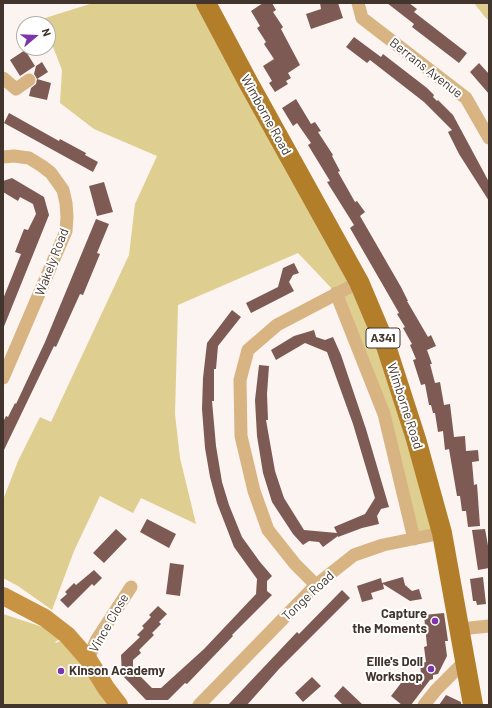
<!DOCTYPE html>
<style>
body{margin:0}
#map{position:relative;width:492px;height:708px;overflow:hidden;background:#fbf4f0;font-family:Barlow,sans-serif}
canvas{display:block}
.frame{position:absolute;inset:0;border:4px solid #42352d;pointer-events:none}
.north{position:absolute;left:16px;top:16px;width:40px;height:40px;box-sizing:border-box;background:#fff;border:1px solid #b3aeab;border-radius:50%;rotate:71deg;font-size:11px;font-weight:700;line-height:16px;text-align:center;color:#42352d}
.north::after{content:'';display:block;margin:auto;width:14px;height:18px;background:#7c36a9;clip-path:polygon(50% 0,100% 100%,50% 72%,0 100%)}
</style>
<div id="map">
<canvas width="492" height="708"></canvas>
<div class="frame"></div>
<div class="north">N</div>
</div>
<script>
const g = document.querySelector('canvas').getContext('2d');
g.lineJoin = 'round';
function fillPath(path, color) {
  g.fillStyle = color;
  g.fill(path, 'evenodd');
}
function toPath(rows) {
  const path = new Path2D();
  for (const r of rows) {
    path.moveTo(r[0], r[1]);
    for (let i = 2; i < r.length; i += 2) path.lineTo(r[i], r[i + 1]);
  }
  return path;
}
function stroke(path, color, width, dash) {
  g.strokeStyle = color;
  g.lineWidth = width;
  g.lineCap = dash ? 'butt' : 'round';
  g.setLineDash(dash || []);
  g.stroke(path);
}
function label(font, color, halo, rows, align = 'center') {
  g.font = font + ' Barlow,sans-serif';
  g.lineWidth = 4;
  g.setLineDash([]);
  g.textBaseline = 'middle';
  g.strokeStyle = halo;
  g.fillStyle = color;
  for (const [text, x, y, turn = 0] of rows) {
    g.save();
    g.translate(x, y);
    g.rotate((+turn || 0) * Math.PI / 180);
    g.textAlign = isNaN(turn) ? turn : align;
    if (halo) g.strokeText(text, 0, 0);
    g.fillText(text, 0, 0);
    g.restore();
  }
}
fillPath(toPath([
 [93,3,206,3,359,282,442,533,414,539,400,477,336,293,298,253,178,305,175,414,180,458,196,524,141,498,133,513,100,496,74,551,52,610,18,586,3,578,3,500,18,461,40,417,51,422,129,255,135,204,157,156,94,129,60,103,62,70,48,34,48,24,44,24,42,19],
 [474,3,489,3,489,21,485,17],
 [3,614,67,635,55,642,56,643,67,637,119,705,3,705]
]), '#dece8f');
fillPath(toPath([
 [263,3,272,3,276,10,273,12,283,27,281,29,300,65,288,73,291,78,286,81,288,84,275,92,269,83,272,81,263,66,274,59,264,44,266,42,257,28,260,26,251,11],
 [320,3,338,3,343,18,311,29,306,14,321,9],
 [387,3,409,3,417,9,414,12,467,53,459,63,412,27,414,24],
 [354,37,381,57,383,54,427,88,434,95,433,97,437,101,438,100,453,115,489,182,489,201,459,154,448,132,452,130,424,102,370,60,367,63,346,47],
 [25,50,35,66,20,76,10,60],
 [42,62,48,72,37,79,34,74,36,66],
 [479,63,489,74,489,94,470,72],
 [37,79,51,83,47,100,29,96,31,88,36,84],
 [296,99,311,124,315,122,321,131,318,132,333,155,332,156,340,171,338,172,355,202,357,201,365,212,360,216,401,287,408,301,407,301,428,337,431,335,436,346,427,350,432,364,430,364,435,383,440,382,444,405,450,404,454,437,465,436,466,451,478,450,479,461,472,462,474,485,477,484,480,526,468,527,466,511,462,511,460,496,457,496,449,449,445,450,443,431,438,432,435,413,433,413,431,405,429,405,425,384,421,385,413,360,416,359,410,345,412,344,403,328,405,327,397,314,399,313,350,228,354,225,327,182,330,181,308,145,311,143,297,123,293,126,282,108],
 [9,113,59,141,60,139,86,153,85,155,98,162,93,172,4,123],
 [12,178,44,197,49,215,3,329,3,299,21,254,15,252,24,229,28,230,36,214,33,204,20,197,18,201,3,192,3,181],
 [104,182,113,212,97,216,89,186],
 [96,219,109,224,97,253,100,254,83,295,80,294,56,347,54,346,3,452,3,422,6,416,8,417,15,403,16,404,45,342],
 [294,263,299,273,293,275,289,282,294,291,251,313,246,303,278,287,283,268],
 [232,310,241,317,218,346,216,369,214,369,214,401,212,401,216,446,222,482,229,505,242,537,260,562,272,576,267,581,267,591,272,595,232,635,233,636,187,684,185,683,168,700,146,700,122,675,121,655,140,637,137,635,144,628,142,626,151,617,149,615,158,606,167,614,159,622,161,624,152,633,154,635,139,650,141,653,133,660,133,669,152,688,161,688,204,649,256,594,257,579,234,547,217,503,210,477,205,448,202,409,203,378,207,343],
 [314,330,316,337,325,340,333,337,341,355,366,429,389,507,381,509,377,516,379,524,362,528,338,537,338,536,323,547,319,542,309,541,303,545,293,534,272,502,263,473,257,436,255,400,259,365,269,366,267,394,268,420,266,420,275,471,284,498,304,530,337,533,334,527,365,514,375,498,353,424,327,352,305,343,276,360,271,350,294,336],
 [147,519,176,534,169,548,140,532],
 [116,529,127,539,104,563,93,553],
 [485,529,489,551,489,568,478,570,472,530],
 [170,563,184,565,180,596,166,594],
 [94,570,102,578,94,586,92,584,68,608,60,600,67,594,65,592,74,583,76,585],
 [403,577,405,585,412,591,419,589,422,599,410,601,383,584,384,589,371,593,373,599,362,602,357,586,381,578,382,583],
 [483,577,486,604,477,605,476,601,473,601,470,579],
 [342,590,350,598,279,669,247,705,228,705,297,632,299,634],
 [444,613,448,641,445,641,447,656,438,674,433,675,433,679,430,680,411,705,402,705,391,696,408,674,422,685,420,663,426,662,424,647,427,646,424,615],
 [312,677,321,686,303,702,295,693],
 [343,686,363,705,343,705,334,696],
 [446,695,461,702,461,705,439,705]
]), '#7d5a53');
stroke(toPath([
 [358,3,362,18,466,98,489,138],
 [3,78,16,89,29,80],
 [3,157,14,156,29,158,42,166,51,173,63,190,66,203,67,217,66,231,3,378],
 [336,293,384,414,414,539],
 [316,585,295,564,268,530,254,491,241,436,240,380,248,350,277,325,359,282],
 [460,629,489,626],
 [88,659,97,639,131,587],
 [199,705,316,585,354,555,383,545,442,533],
 [424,705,436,690,465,661]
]), '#d8b483', 13);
stroke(toPath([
 [3,596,45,618,67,635,88,659,106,688,119,705]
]), '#c89342', 18);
stroke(toPath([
 [206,3,248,82,359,282,386,346,416,439,442,533,473,705]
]), '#b27e2a', 20);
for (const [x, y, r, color] of [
 [435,621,4,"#7c36a9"],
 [431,669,4,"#7c36a9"],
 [61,671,4,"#7c36a9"]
]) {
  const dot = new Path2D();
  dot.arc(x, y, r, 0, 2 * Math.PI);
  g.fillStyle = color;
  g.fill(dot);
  stroke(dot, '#fff', 1.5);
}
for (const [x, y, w] of [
 [383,338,34]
]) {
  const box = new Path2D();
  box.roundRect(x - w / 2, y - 10, w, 20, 3);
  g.fillStyle = '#fff';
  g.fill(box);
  stroke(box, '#42352d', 1);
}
label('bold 12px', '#42352d', null, [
 ["A341",383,338]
]);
label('13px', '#42352d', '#fff', [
 ["Berrans Avenue",426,68,38],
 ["Wimborne Road",266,115,61],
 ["Wakely Road",52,262,-69],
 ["Wimborne Road",405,406,72],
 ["Tonge Road",308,596,-43],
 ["Vince Close",109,623,-60]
]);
label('bold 13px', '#42352d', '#fff', [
 ["Capture",427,614],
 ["the Moments",427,629],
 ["Ellie's Doll",423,662],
 ["Workshop",423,677],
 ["Kinson Academy",69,671,"left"]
], 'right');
</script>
